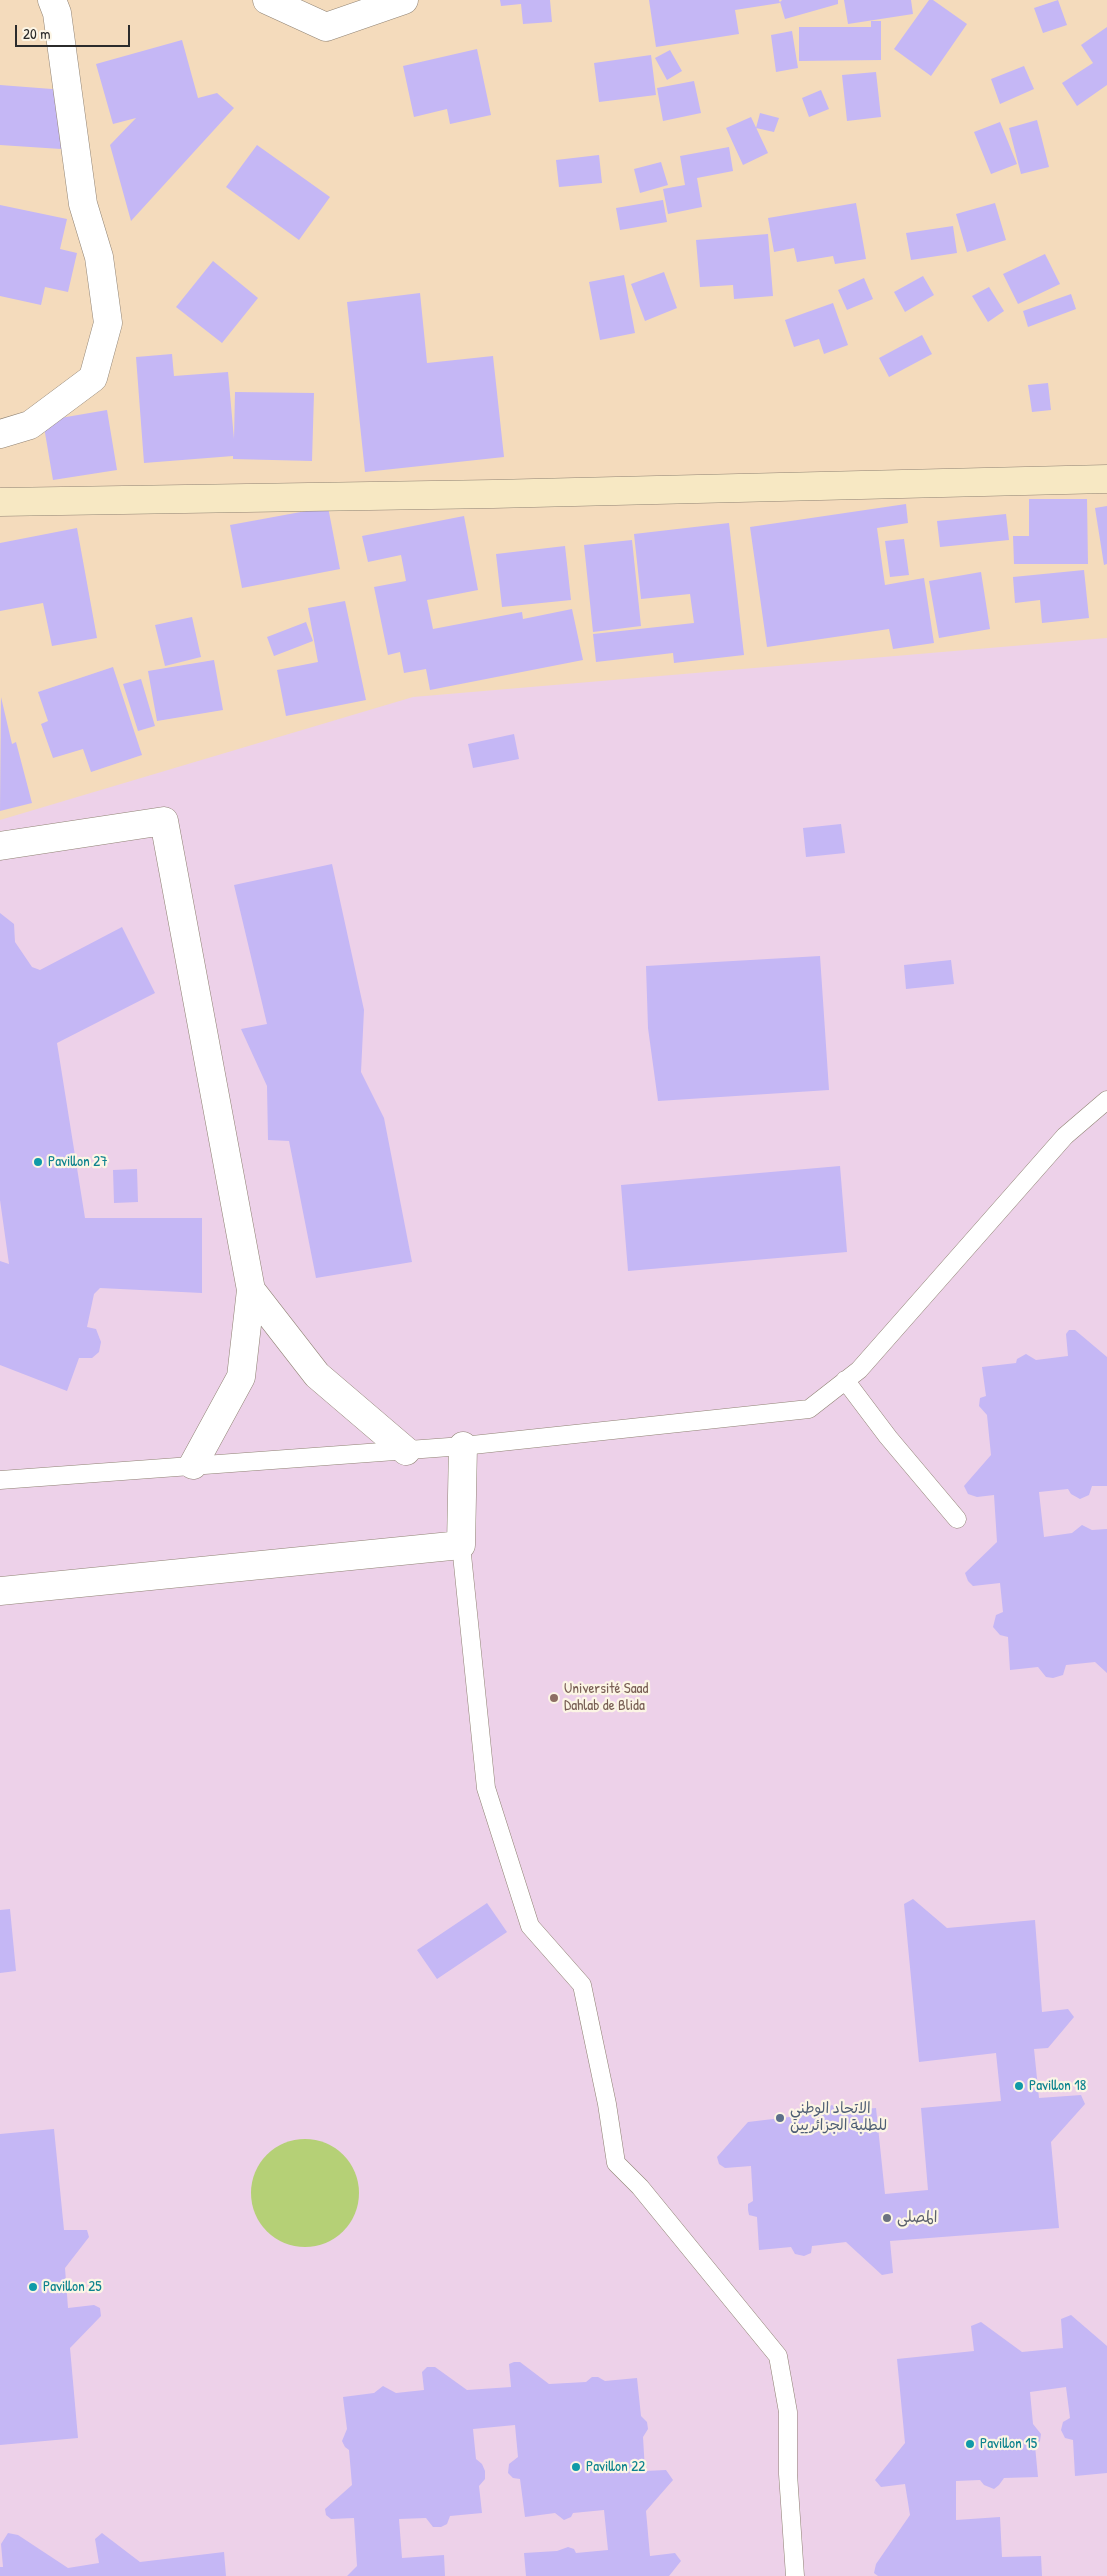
<!DOCTYPE html>
<meta charset="utf-8">
<style>
body{margin:0}
#map{position:relative;width:1107px;height:2576px;overflow:hidden;background:#f4dbbc;font-family:"Patrick Hand",sans-serif}
canvas{display:block}
.scale{position:absolute;left:15px;top:25px;width:115px;height:22px;box-sizing:border-box;border:2px solid #2b2b2b;border-top:0;padding-left:6px;font-size:15px;line-height:18px;white-space:nowrap;color:#2b2b2b;-webkit-text-stroke:4px #fcf5e5;paint-order:stroke}
</style>
<div id="map">
<canvas width="1107" height="2576"></canvas>
<div class="scale">20 m</div>
</div>
<script>
const g = document.querySelector('canvas').getContext('2d');
g.lineJoin = 'round';
function fillPath(path, color) {
  g.fillStyle = color;
  g.fill(path, 'evenodd');
}
function toPath(rows) {
  const path = new Path2D();
  for (const r of rows) {
    if (r.length === 3) {
      path.moveTo(r[0] + r[2], r[1]);
      path.arc(r[0], r[1], r[2], 0, 2 * Math.PI);
      continue;
    }
    path.moveTo(r[0], r[1]);
    for (let i = 2; i < r.length; i += 2) path.lineTo(r[i], r[i + 1]);
  }
  return path;
}
function stroke(path, color, width, dash) {
  g.strokeStyle = color;
  g.lineWidth = width;
  g.lineCap = dash ? 'butt' : 'round';
  g.setLineDash(dash || []);
  g.stroke(path);
}
function label(font, color, halo, rows, align = 'center') {
  g.font = font + ' "Patrick Hand","Playpen Sans Arabic",sans-serif';
  g.lineWidth = 4.5;
  g.setLineDash([]);
  g.textBaseline = 'middle';
  g.strokeStyle = halo;
  g.fillStyle = color;
  for (const [text, x, y, turn = 0] of rows) {
    g.save();
    g.translate(x, y);
    g.rotate((+turn || 0) * Math.PI / 180);
    g.textAlign = isNaN(turn) ? turn : align;
    if (halo) g.strokeText(text, 0, 0);
    g.fillText(text, 0, 0);
    g.restore();
  }
}
fillPath(toPath([
 [1107,638,1107,2576,0,2576,0,820,413,697]
]), '#edd1e9');
fillPath(toPath([
 [305,2193,54]
]), '#b5d076');
fillPath(toPath([
 [500,0,550,0,552,22,523,24,521,4,501,6],
 [649,0,779,0,780,3,735,10,739,34,656,47],
 [782,0,838,0,838,4,785,19,780,2],
 [844,0,911,0,913,14,848,24],
 [929,0,933,0,967,24,931,76,894,49],
 [1058,0,1067,25,1043,33,1034,8],
 [871,21,881,21,881,60,799,61,799,27,871,27],
 [1107,27,1107,85,1077,106,1062,83,1093,63,1081,45],
 [792,31,798,68,776,72,771,35],
 [182,40,198,98,217,93,234,108,131,221,110,145,136,118,113,124,96,64],
 [477,49,491,115,450,124,447,109,414,117,403,66],
 [670,50,682,71,667,80,655,58],
 [651,55,656,95,599,102,594,63],
 [1024,66,1034,89,1000,104,991,79],
 [876,72,881,117,847,121,842,75],
 [694,81,701,113,663,121,657,88],
 [0,85,65,90,61,149,0,145],
 [821,90,829,109,809,117,802,98],
 [760,113,779,118,774,132,756,128],
 [751,117,768,153,743,165,726,128],
 [1037,120,1049,167,1021,174,1009,128],
 [1000,122,1017,164,991,174,974,132],
 [257,145,330,197,299,240,226,187],
 [729,147,733,171,697,178,702,207,668,214,663,189,685,185,680,156],
 [599,155,602,183,559,187,556,160],
 [661,162,668,185,640,193,634,169],
 [663,200,667,222,620,230,616,208],
 [856,203,866,259,835,264,833,256,797,262,794,248,774,252,768,218],
 [995,203,1006,240,967,252,956,214],
 [0,205,67,219,60,249,77,253,68,292,45,287,41,305,0,296],
 [953,226,957,253,911,260,906,233],
 [768,234,773,296,734,299,733,285,700,287,696,240],
 [1045,254,1060,284,1018,304,1003,274],
 [213,261,258,298,222,343,176,307],
 [664,272,677,308,645,321,631,284],
 [624,275,635,333,600,340,589,282],
 [923,276,934,295,905,312,894,292],
 [864,278,873,299,847,310,838,290],
 [989,287,1004,311,988,322,972,296],
 [420,293,427,363,493,356,504,457,365,472,347,302],
 [1071,294,1076,309,1028,327,1023,311],
 [833,303,848,345,824,354,819,339,794,347,785,320],
 [922,335,932,354,889,377,879,358],
 [172,354,174,376,228,372,234,439,235,392,314,393,312,461,233,459,233,456,144,463,136,357],
 [1048,383,1051,410,1032,412,1028,385],
 [107,410,117,470,53,480,43,421],
 [1029,499,1087,499,1088,564,1014,564,1013,536,1029,536],
 [906,504,908,523,877,528,885,585,924,578,934,643,893,649,889,629,767,647,750,527],
 [1107,506,1107,564,1104,565,1095,508],
 [328,507,340,569,242,588,230,525],
 [1006,514,1009,540,940,547,937,521],
 [464,516,478,590,427,600,433,629,522,612,523,619,572,609,583,660,430,690,426,669,404,673,400,652,388,655,374,587,406,581,401,555,368,562,362,536],
 [729,523,744,655,674,663,673,653,596,662,593,634,694,623,690,594,641,599,634,534],
 [77,528,97,638,52,646,43,603,0,611,0,543],
 [904,539,909,575,890,577,885,541],
 [632,540,641,626,593,632,584,545],
 [565,546,571,600,502,607,496,554],
 [1084,570,1089,618,1042,623,1040,600,1015,603,1013,577],
 [981,572,990,629,939,638,929,581],
 [345,601,366,700,286,716,277,670,318,662,308,608],
 [192,617,201,657,165,666,155,625],
 [306,622,313,641,274,656,267,637],
 [214,660,223,710,157,721,148,671],
 [113,667,142,755,91,772,83,749,53,758,41,724,48,721,38,692],
 [141,679,155,726,138,731,123,684],
 [1,697,12,744,16,742,32,803,0,811],
 [514,734,519,759,473,768,468,744],
 [841,824,845,853,806,857,803,828],
 [332,864,364,1010,361,1072,384,1118,412,1262,316,1278,289,1141,268,1140,267,1086,241,1029,267,1024,234,885],
 [0,913,14,924,15,942,32,967,40,970,122,927,155,993,57,1043,85,1218,202,1218,202,1293,100,1288,94,1294,87,1327,96,1329,101,1342,99,1352,92,1358,79,1358,67,1391,0,1365,0,1261,9,1264,0,1200],
 [820,956,829,1090,658,1101,648,1028,646,966],
 [951,960,954,984,906,989,904,965],
 [840,1166,847,1252,628,1271,621,1185],
 [137,1169,138,1202,114,1203,113,1170],
 [1069,1330,1075,1330,1107,1357,1107,1486,1092,1486,1089,1495,1080,1499,1071,1494,1068,1489,1039,1492,1044,1537,1072,1533,1082,1525,1092,1530,1107,1529,1107,1673,1095,1662,1066,1665,1063,1675,1053,1678,1046,1677,1038,1667,1010,1670,1008,1637,1000,1635,993,1627,996,1615,1003,1612,1000,1583,973,1586,968,1581,965,1573,997,1542,994,1495,977,1497,968,1494,964,1486,991,1455,987,1415,979,1406,980,1398,986,1396,982,1367,1016,1363,1017,1359,1026,1354,1036,1360,1068,1356,1066,1334],
 [913,1899,947,1928,1035,1920,1042,2012,1068,2009,1074,2017,1048,2048,1034,2049,1039,2098,1081,2095,1085,2104,1051,2142,1059,2228,890,2241,893,2273,882,2275,846,2242,812,2246,811,2253,804,2256,795,2254,791,2247,759,2250,757,2217,749,2215,748,2210,748,2204,753,2201,751,2166,725,2168,719,2164,717,2157,748,2122,823,2113,825,2108,832,2105,839,2111,876,2108,885,2194,928,2190,921,2108,1001,2101,996,2053,919,2062,904,1904],
 [487,1903,507,1932,437,1979,417,1950],
 [10,1909,16,1971,0,1973,0,1910],
 [54,2129,64,2230,87,2230,89,2237,65,2268,68,2308,94,2305,100,2308,101,2316,70,2348,78,2438,0,2445,0,2134],
 [1071,2315,1107,2346,1107,2473,1075,2476,1073,2440,1065,2438,1061,2430,1063,2422,1070,2418,1066,2387,1030,2392,1033,2424,1041,2434,1040,2441,1035,2446,1038,2477,1004,2478,999,2485,994,2489,984,2485,980,2480,956,2481,956,2520,1000,2517,1002,2557,1041,2556,1042,2576,878,2576,874,2573,876,2564,910,2515,905,2484,881,2487,875,2480,905,2443,897,2359,974,2351,971,2326,981,2322,1022,2352,1063,2348,1061,2319],
 [514,2362,520,2362,549,2384,586,2382,592,2377,598,2377,605,2381,637,2378,641,2416,647,2422,648,2429,643,2437,645,2471,666,2470,673,2480,646,2511,650,2556,675,2553,681,2561,669,2576,526,2576,524,2553,557,2551,568,2547,574,2549,576,2553,608,2550,604,2510,573,2513,571,2517,564,2520,555,2513,525,2517,520,2479,513,2478,508,2473,509,2464,518,2457,515,2425,473,2429,476,2459,482,2464,485,2471,485,2479,479,2486,482,2513,450,2516,447,2524,441,2527,433,2527,426,2518,399,2519,402,2558,444,2555,445,2576,347,2576,357,2566,354,2518,331,2519,326,2515,325,2509,352,2485,349,2450,345,2447,342,2441,347,2429,343,2397,374,2393,383,2386,396,2393,424,2390,422,2372,427,2367,435,2367,467,2390,511,2387,509,2364],
 [8,2533,18,2535,68,2568,99,2563,95,2539,102,2533,140,2562,224,2552,226,2576,0,2576,0,2567,3,2567,1,2544]
]), '#c5b7f5');
const lane = toPath([
 [845,1380,888,1437,957,1519],
 [0,1480,463,1446,809,1409,859,1370,1065,1136,1107,1100],
 [461,1545,486,1788,530,1926,582,1985,607,2104,616,2163,640,2187,778,2356,788,2412,788,2474,795,2576]
]);
const street = toPath([
 [267,0,326,27,404,0],
 [0,434,30,425,93,378,108,323,99,257,83,204,57,13,52,0],
 [0,846,164,821,251,1290,317,1375,406,1451],
 [193,1465,241,1377,251,1290],
 [0,1591,461,1545,463,1446]
]);
const secondary = toPath([
 [0,502,493,494,1107,479]
]);
stroke(lane, '#908374', 19);
stroke(street, '#908374', 29);
stroke(secondary, '#908374', 29);
stroke(lane, '#fff', 18);
stroke(street, '#fff', 28);
stroke(secondary, '#f7e8c3', 28);
for (const [x, y, r, color] of [
 [38,1162,5,"#0f9aa8"],
 [554,1698,5,"#8d6e63"],
 [1019,2086,5,"#0f9aa8"],
 [780,2118,5,"#5c6f8a"],
 [887,2218,5,"#6b7280"],
 [33,2287,5,"#0f9aa8"],
 [970,2444,5,"#0f9aa8"],
 [576,2467,5,"#0f9aa8"]
]) {
  const dot = new Path2D();
  dot.arc(x, y, r, 0, 2 * Math.PI);
  g.fillStyle = color;
  g.fill(dot);
  stroke(dot, '#fcf5e5', 2);
}
label('15px', '#0d838f', '#fcf5e5', [
 ["Pavillon 27",48,1162],
 ["Pavillon 18",1029,2086],
 ["Pavillon 25",43,2287],
 ["Pavillon 15",980,2444],
 ["Pavillon 22",586,2467]
], 'left');
label('15px', '#785e54', '#fcf5e5', [
 ["Université Saad",564,1689],
 ["Dahlab de Blida",564,1706]
], 'left');
label('15px', '#4e5e75', '#fcf5e5', [
 ["الاتحاد الوطني",790,2109],
 ["للطلبة الجزائريين",790,2126]
], 'left');
label('15px', '#5b616d', '#fcf5e5', [
 ["المصلى",897,2218]
], 'left');
</script>
